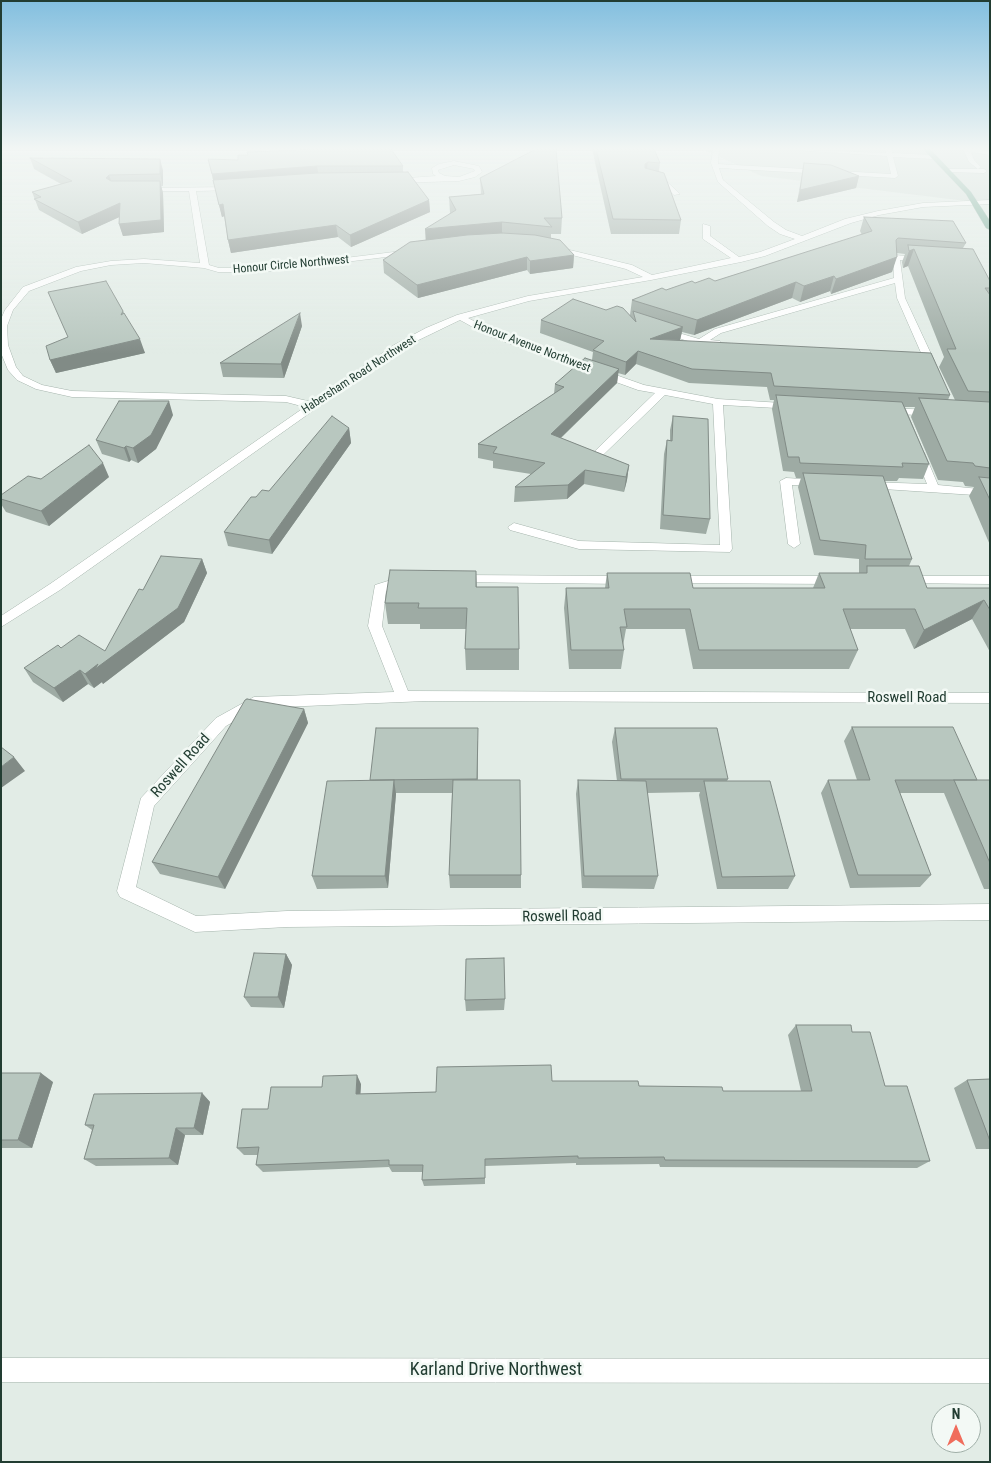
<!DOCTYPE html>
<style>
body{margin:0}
#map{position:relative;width:991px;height:1463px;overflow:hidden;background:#e2ece6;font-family:"Roboto Condensed",sans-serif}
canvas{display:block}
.frame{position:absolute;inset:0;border:2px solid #223d32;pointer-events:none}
.north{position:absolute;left:931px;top:1403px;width:50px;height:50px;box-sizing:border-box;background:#f3f9f5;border:1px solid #9faea7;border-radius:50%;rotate:0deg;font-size:14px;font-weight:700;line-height:20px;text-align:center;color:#223d32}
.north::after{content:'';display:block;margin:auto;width:18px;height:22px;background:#f06d5c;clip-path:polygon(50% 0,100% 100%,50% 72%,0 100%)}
</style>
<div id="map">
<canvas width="991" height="1463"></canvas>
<div class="frame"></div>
<div class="north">N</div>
</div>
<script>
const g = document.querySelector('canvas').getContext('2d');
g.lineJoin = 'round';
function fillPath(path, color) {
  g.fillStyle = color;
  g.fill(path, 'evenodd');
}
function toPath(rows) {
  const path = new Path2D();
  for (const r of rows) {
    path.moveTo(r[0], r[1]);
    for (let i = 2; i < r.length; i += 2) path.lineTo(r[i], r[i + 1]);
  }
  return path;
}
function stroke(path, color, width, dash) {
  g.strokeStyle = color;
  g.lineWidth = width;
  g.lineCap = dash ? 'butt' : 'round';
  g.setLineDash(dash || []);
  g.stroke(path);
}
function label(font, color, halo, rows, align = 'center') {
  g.font = font + ' "Roboto Condensed",sans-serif';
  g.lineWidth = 5;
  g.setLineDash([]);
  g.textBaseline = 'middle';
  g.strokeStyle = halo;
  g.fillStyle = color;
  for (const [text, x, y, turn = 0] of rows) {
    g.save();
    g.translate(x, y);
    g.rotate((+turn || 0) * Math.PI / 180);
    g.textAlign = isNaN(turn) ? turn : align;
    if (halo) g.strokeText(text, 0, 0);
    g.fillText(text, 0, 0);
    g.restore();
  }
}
fillPath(toPath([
 [702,149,990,149,990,204,761,176]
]), '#d0dcd5');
const minor = toPath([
 [713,149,719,149,718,164,891,174,887,156,779,149,886,153,885,149,891,149,892,153,934,155,937,157,934,159,893,157,898,176,895,178,719,168,723,180,774,222,786,230,802,236,845,219,878,211,923,203,990,200,990,204,923,207,879,215,851,223,765,256,741,262,651,280,529,301,468,318,495,332,644,385,718,399,798,404,799,406,794,409,723,405,732,549,730,552,579,549,510,530,508,527,514,523,579,541,720,545,713,404,665,395,603,455,595,455,594,453,595,451,655,393,638,390,489,336,460,320,400,349,60,590,1,627,1,616,50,584,305,407,286,402,72,397,36,389,17,380,8,370,1,353,1,319,5,310,23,287,76,267,111,261,144,259,200,263,189,191,142,191,139,189,140,188,238,187,238,189,236,190,196,191,209,265,219,268,264,268,410,250,414,252,410,254,264,272,218,272,204,268,144,263,111,265,81,271,29,291,13,310,7,326,8,345,16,367,23,376,42,385,72,391,286,396,312,402,394,345,426,328,457,315,528,296,643,277,626,269,549,249,549,245,632,265,652,275,731,258,703,239,703,224,710,226,710,236,739,257,760,252,795,239,780,234,768,226,718,182,711,163,713,149],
 [963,149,990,151,990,155,971,152,974,160,981,167,978,169,969,162,963,149],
 [454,161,479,166,482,172,475,177,459,181,394,183,391,181,394,179,436,176,433,174,432,168,439,164,454,161],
 [454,165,474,169,475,171,459,177,445,176,439,173,438,170,454,165],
 [948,169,984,169,987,171,984,173,946,172,946,170,948,169],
 [650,177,665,180,680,194,674,195,661,183,648,180,648,178,650,177],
 [893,255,924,257,928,259,924,261,900,260,905,298,939,371,937,373,931,373,929,371,897,298,895,283,721,333,710,340,720,341,722,343,717,346,700,345,657,331,662,328,699,339,715,329,894,278,893,255],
 [886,408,933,410,938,413,933,416,882,413,881,411,882,409,886,408],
 [919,449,924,452,938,485,990,490,990,496,868,488,862,485,868,482,927,484,914,452,919,449],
 [786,478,820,480,826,483,820,486,792,485,800,544,794,548,788,544,780,481,786,478],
 [407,575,413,579,412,582,386,591,382,626,408,691,990,693,990,703,426,701,257,708,226,726,154,806,136,887,196,916,287,911,990,904,990,920,287,927,195,932,120,897,117,891,141,798,216,718,254,697,394,692,368,626,375,585,407,575],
 [457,575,627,576,633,580,627,584,452,582,451,579,457,575],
 [672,576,837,576,843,580,837,584,667,583,666,580,667,577,672,576],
 [905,576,990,576,990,584,900,583,899,580,900,577,905,576],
 [1,1358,990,1359,990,1383,1,1382,1,1358]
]);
const major = toPath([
 [923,149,930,149,971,192,990,221,990,230,986,228,966,194,923,149]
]);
stroke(minor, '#a5b4ac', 1);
stroke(major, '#c1c9c6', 1);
fillPath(minor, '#fff');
fillPath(major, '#67a18a');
fillPath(toPath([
 [592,149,654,149,660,163,659,171,681,220,679,234,611,234],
 [30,158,163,170,163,186,161,186,163,193,164,232,123,236,119,224,119,217,82,234,39,210,32,192,61,184,34,169],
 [208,159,403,166,403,172,429,200,430,212,351,247,338,237,231,253,228,240,224,216,222,217],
 [804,163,859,176,856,188,797,202],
 [480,178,562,218,561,234,551,234,551,238,574,255,573,268,530,274,527,270,418,298,384,273,383,260,426,241,450,213,449,197,481,194],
 [864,217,966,243,963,248,990,281,990,545,969,496,974,487,965,486,963,482,938,480,911,417,915,407,905,407,929,464,923,479,899,478,897,481,885,481,912,559,909,566,927,588,990,588,990,652,972,619,914,649,905,629,850,629,858,650,849,669,693,669,685,629,626,629,623,646,624,650,621,669,569,669,564,608,566,588,605,588,607,573,693,588,813,588,819,573,859,573,859,559,814,555,798,487,801,478,796,478,794,472,783,471,772,409,774,400,770,400,767,387,689,383,636,364,625,375,618,373,617,383,561,438,629,465,627,480,624,492,584,484,567,499,514,502,515,487,531,474,493,468,493,461,478,458,478,444,554,394,555,384,592,360,593,352,540,333,541,320,606,310,630,315,632,300,695,283,715,281,862,235,860,231],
 [897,253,905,254,902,262,903,268,908,266,944,357,939,367,955,400,948,400,950,395,680,340,682,332,694,335,792,298,800,302,830,291,831,294,892,272],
 [48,292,123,311,145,353,56,373,50,360,68,337],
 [302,326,284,378,223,377,220,363],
 [173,415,156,449,138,463,131,460,129,462,102,454,96,440],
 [673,416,710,519,706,534,660,529,664,454,667,440,670,440,670,430],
 [349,428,351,443,272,554,228,546,224,532,256,497,269,491],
 [109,477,49,526,6,512,1,504,1,495,41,479],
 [202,559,207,573,184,622,103,684,102,682,94,688,88,684,63,702,33,682,24,668,105,651,143,590],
 [476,571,477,587,519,649,519,670,466,670,465,649,466,629,420,629,420,624,388,624,385,603],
 [304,709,308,723,225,889,160,874,152,862],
 [852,727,976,780,990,780,990,889,984,889,944,793,900,793,931,875,920,887,850,888,821,793,828,780,857,780,844,741],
 [615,728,728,779,727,781,795,876,788,889,717,889,699,795,700,792,647,793,658,876,654,889,582,888,576,794,578,780,617,781,612,742],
 [478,741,478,780,521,875,521,888,450,888,449,875,452,793,396,793,388,888,317,889,312,876,370,781],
 [286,954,292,965,284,1008,251,1007,244,997],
 [505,999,504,1010,466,1011,465,1000],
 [796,1025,852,1032,885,1086,930,1161,917,1168,660,1167,659,1164,576,1165,576,1163,485,1166,485,1184,424,1186,422,1180,423,1172,392,1172,389,1167,263,1172,256,1165,258,1155,244,1155,237,1148,268,1109,322,1087,361,1084,360,1094,436,1092,552,1081,723,1091,801,1091,788,1035],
 [1,1073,53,1082,32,1148,1,1148],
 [990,1079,990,1149,976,1149,954,1088,967,1080],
 [202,1093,210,1102,203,1135,185,1135,178,1165,96,1166,84,1159,92,1130,85,1125]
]), '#9eaba4');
fillPath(toPath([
 [160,159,163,170,163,186,160,174],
 [648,162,646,175,645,164],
 [317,166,319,177,214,185,212,174],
 [109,175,113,186,106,178],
 [859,176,856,188,797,202,800,190],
 [160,181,163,193,164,232,123,236,119,224],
 [429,200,430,212,351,247,350,235],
 [120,203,124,215,82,234,78,222],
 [223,204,225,216,222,217,219,205],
 [502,222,502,238,426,245,425,229],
 [336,225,338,237,231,253,228,240],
 [914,249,908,266,903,268,909,251],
 [574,255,573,268,530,274,530,261],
 [527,257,527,270,418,298,417,285],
 [897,257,892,272,831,294,836,279],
 [834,276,830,291,800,302,804,286],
 [796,282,792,298,694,335,697,320],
 [300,313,302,326,284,378,281,364],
 [683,327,680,340,650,339],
 [140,339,145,353,56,373,50,360],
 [638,351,636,364,625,375,626,362],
 [619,369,617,383,550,448,551,434],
 [169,401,173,415,156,449,138,463,133,448],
 [349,428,351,443,272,554,269,540],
 [126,446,131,460,129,462,124,448],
 [103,463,109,477,49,526,41,511],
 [629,465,627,480,624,492,626,477],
 [585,470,584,484,567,499,568,485],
 [202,559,207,573,184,622,103,684,102,682,94,688,85,674],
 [984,600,972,619,914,649,924,630],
 [80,670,88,684,63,702,54,688],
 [304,709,308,723,225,889,218,877],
 [14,757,25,771,1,788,1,767],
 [394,780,396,794,388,888,385,876],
 [286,954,292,965,284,1008,278,997],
 [41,1073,53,1082,32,1148,18,1140],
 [357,1075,361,1084,360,1102,356,1094],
 [202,1093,210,1102,203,1135,194,1128],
 [176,1128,185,1135,178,1165,169,1158]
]), '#818b86');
const building = toPath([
 [326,149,391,149,403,166,317,166,212,174,208,159,238,160,238,155,248,155,247,152,326,149],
 [536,149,556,149,562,218,544,218,552,227,502,222,425,229,456,210,449,197,484,194,480,178,536,149],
 [596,149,654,149,660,163,648,162,645,164,645,168,664,173,681,220,613,219,596,149],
 [30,158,160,159,160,174,109,175,106,178,111,181,160,181,161,220,119,224,120,203,78,222,34,199,41,197,32,192,72,181,30,158],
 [804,163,831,165,859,176,800,190,804,163],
 [408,172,429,200,350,235,336,225,228,240,223,204,219,205,213,180,317,173,408,172],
 [864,217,953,221,966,243,898,238,896,240,897,257,836,279,834,276,804,286,796,282,697,320,632,300,662,288,666,290,692,281,695,283,709,278,715,281,872,231,864,217],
 [502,233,535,235,560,240,574,255,530,261,527,257,417,285,383,260,410,242,467,235,502,233],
 [908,245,973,249,990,281,990,288,985,288,990,295,990,392,968,391,947,349,956,349,914,249,909,251,908,245],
 [106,281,123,311,121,315,124,313,140,339,50,360,46,346,68,337,48,292,106,281],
 [573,299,606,310,617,306,623,308,636,322,633,311,683,327,650,339,931,353,950,395,774,386,771,373,692,369,638,351,626,362,593,350,604,341,541,320,573,299],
 [300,313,281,364,220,363,300,313],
 [585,358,619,369,551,434,629,465,626,477,585,470,568,485,515,487,545,463,493,453,497,447,478,444,564,387,555,384,585,358],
 [776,395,902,402,929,464,902,463,903,467,800,463,799,457,788,457,776,395],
 [919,398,990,402,990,468,975,466,973,463,947,461,919,398],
 [119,401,169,401,151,435,133,448,126,446,124,448,96,440,119,401],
 [332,416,349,428,269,540,224,532,251,497,256,497,262,490,269,491,332,416],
 [673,416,708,419,710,519,663,515,667,440,672,441,673,416],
 [89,445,103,463,41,511,1,499,1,495,28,476,41,479,89,445],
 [803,473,883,476,912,559,865,559,866,545,820,540,803,473],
 [979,477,990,478,990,500,979,477],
 [161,556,202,559,178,608,95,669,98,664,85,674,80,670,54,688,24,668,58,645,61,648,79,635,105,651,139,589,143,590,161,556],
 [867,566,919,566,927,588,990,588,990,610,984,600,924,630,915,609,843,609,858,650,699,650,690,609,624,609,627,627,620,627,624,650,571,650,566,588,609,588,607,573,690,573,693,588,825,588,819,573,867,573,867,566],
 [390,570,476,571,476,587,518,587,519,649,465,649,467,608,418,608,419,603,385,603,390,570],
 [247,699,304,709,218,877,152,862,245,700,247,699],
 [852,727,953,727,977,780,895,780,931,875,858,875,828,780,870,780,852,727],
 [376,728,478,728,477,779,370,780,376,728],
 [615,728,717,728,728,779,621,779,615,728],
 [1,747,14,757,1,767,1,747],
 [394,780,385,876,312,876,327,781,394,780],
 [453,780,520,780,521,875,449,875,453,780],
 [578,780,646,781,658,876,584,876,578,780],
 [954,780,990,780,990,863,954,780],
 [704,781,770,781,795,876,722,877,704,781],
 [254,953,286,954,278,997,244,997,254,953],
 [504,958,505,999,465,1000,466,959,504,958],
 [796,1025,851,1025,852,1032,870,1032,885,1086,907,1086,930,1161,665,1160,664,1157,578,1158,578,1156,485,1159,485,1178,422,1180,423,1165,389,1165,389,1160,256,1165,259,1147,237,1148,242,1109,268,1109,271,1087,322,1087,323,1076,357,1075,356,1094,436,1092,437,1067,551,1065,552,1081,638,1081,639,1086,722,1087,723,1091,812,1091,796,1025],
 [1,1073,41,1073,18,1140,1,1140,1,1073],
 [990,1079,990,1141,967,1080,990,1079],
 [202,1093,194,1128,176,1128,169,1158,84,1159,94,1125,85,1125,94,1094,202,1093]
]);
fillPath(building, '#b8c7bf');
stroke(building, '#818b86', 1);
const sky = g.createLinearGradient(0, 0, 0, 354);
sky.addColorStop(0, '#83bfdf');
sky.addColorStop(0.42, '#f2f6f4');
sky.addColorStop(1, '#f2f6f400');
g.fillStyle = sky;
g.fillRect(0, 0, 991, 354);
label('12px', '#223d32', '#f3f9f5', [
 ["Honour Circle Northwest",291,265,-5],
 ["Honour Avenue Northwest",532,347,21],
 ["Habersham Road Northwest",359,375,-33]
]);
label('15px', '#223d32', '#f3f9f5', [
 ["Roswell Road",907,698],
 ["Roswell Road",181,766,-48],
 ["Roswell Road",562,917,-1]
]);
label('18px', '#223d32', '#f3f9f5', [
 ["Karland Drive Northwest",496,1370]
]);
</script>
